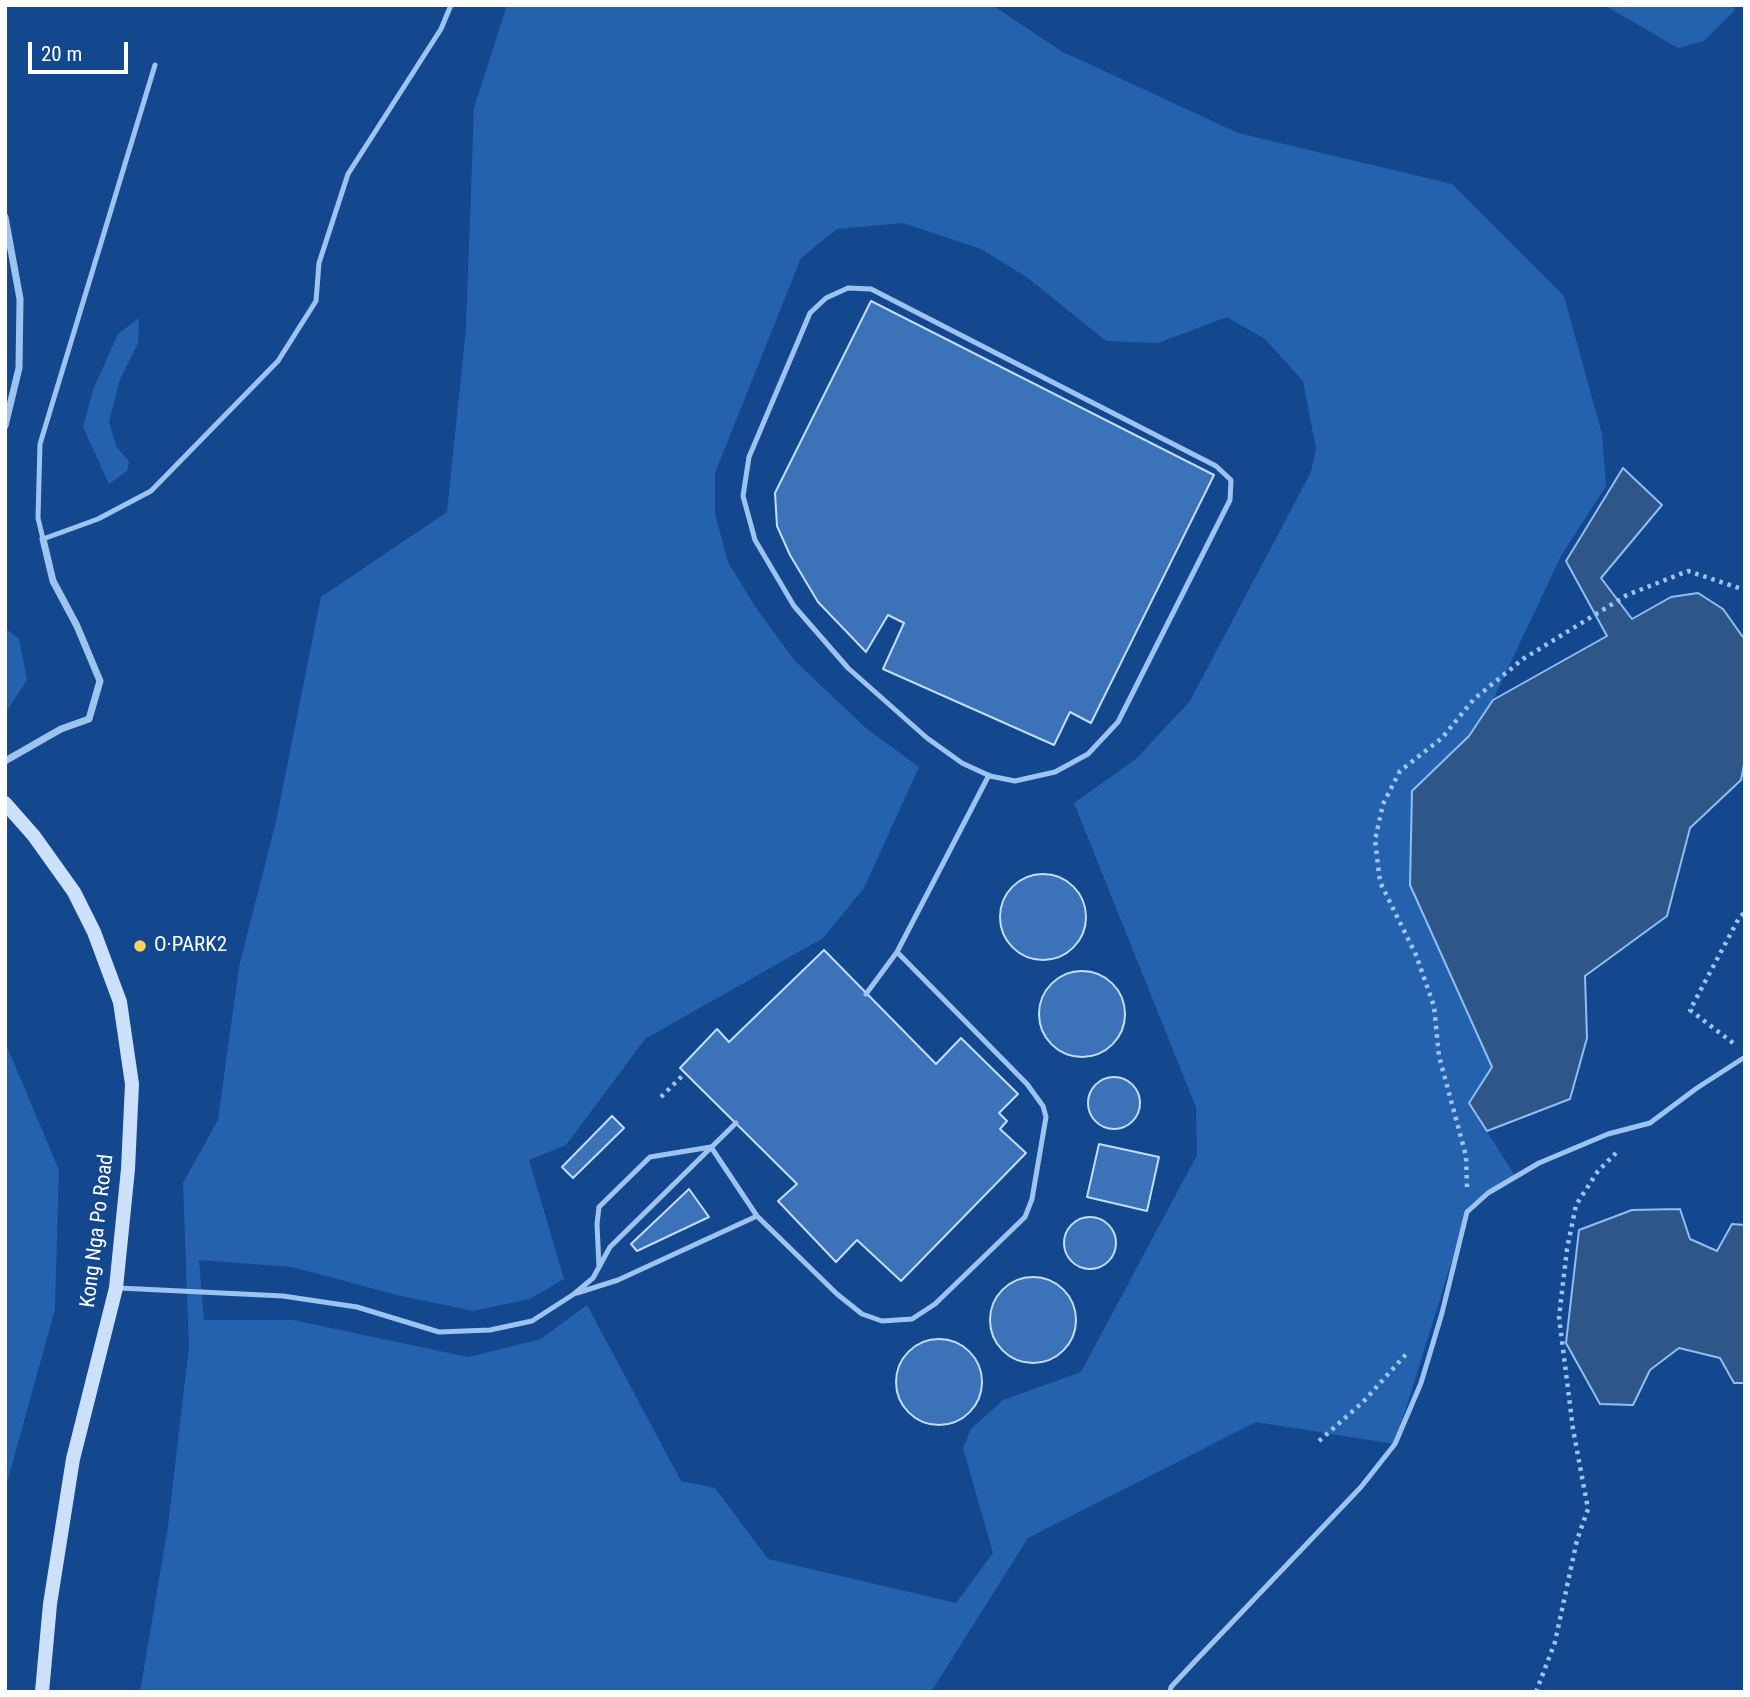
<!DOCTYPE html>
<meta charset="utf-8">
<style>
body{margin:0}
#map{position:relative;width:1750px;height:1697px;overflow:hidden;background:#13488e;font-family:"Roboto Condensed",sans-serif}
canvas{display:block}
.frame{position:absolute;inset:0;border:7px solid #fff;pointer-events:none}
.scale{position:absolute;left:28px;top:42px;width:100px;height:32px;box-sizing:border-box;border:4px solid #fff;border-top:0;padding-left:9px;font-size:21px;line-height:24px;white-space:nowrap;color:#fff;-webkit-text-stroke:5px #13488e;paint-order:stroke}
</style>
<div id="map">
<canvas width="1750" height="1697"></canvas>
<div class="frame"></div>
<div class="scale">20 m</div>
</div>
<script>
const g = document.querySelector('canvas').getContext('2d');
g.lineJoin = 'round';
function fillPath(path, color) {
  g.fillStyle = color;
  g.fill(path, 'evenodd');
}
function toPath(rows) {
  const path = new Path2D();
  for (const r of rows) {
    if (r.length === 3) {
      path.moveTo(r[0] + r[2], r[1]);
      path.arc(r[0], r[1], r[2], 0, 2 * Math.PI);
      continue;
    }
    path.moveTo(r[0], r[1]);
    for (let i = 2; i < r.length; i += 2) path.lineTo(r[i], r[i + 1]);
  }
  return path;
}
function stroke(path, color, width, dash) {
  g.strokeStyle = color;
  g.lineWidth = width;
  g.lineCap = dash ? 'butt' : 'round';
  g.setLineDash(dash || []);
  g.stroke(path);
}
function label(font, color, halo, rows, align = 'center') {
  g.font = font + ' "Roboto Condensed",sans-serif';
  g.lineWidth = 5;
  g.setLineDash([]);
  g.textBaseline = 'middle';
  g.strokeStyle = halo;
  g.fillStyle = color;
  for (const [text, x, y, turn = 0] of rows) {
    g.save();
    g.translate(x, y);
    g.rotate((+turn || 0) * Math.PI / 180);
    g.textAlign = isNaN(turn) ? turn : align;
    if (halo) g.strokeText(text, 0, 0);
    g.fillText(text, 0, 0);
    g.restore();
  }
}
fillPath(toPath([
 [507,5,992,5,1061,51,1238,133,1452,184,1564,296,1602,434,1606,486,1561,556,1493,700,1469,736,1412,791,1410,885,1492,1067,1469,1103,1515,1176,1467,1212,1395,1444,1256,1422,1028,1538,931,1692,140,1692,168,1526,189,1346,183,1183,218,1120,239,967,277,817,321,597,447,512,466,328,474,108],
 [903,223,981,249,1028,278,1106,341,1158,343,1227,317,1265,339,1303,381,1316,449,1311,472,1190,701,1136,759,1074,803,1196,1107,1197,1155,1081,1372,1003,1400,971,1429,963,1448,993,1553,956,1603,768,1559,715,1488,681,1481,587,1305,541,1339,468,1357,293,1320,204,1320,199,1260,292,1267,397,1295,473,1311,530,1299,564,1279,529,1160,566,1145,645,1039,823,938,864,888,919,767,867,729,795,661,756,608,728,562,715,514,715,473,801,258,837,229],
 [1604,5,1733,5,1735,10,1704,41,1678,48],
 [139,318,138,343,120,379,109,422,116,446,129,462,127,471,109,484,83,427,93,390,118,334],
 [5,628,19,639,27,680,5,714],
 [5,1042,59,1170,55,1309,5,1490]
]), '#2562ad');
const water = toPath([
 [1623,468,1662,505,1601,578,1632,619,1671,597,1698,593,1723,609,1745,640,1745,759,1741,780,1690,828,1667,916,1585,976,1587,1038,1570,1099,1487,1131,1469,1103,1492,1067,1410,885,1412,791,1469,736,1493,700,1607,636,1566,561,1623,468],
 [1680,1209,1690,1239,1717,1251,1732,1224,1745,1225,1745,1383,1734,1383,1720,1358,1679,1348,1650,1370,1633,1405,1600,1404,1566,1343,1579,1230,1632,1210,1680,1209]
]);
fillPath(water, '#2f5689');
stroke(water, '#8fbef4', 2);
const building = toPath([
 [871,301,1214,475,1091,723,1070,712,1054,745,883,669,904,623,888,615,866,652,818,602,790,555,777,526,775,493,871,301],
 [1043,917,43],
 [824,950,936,1064,961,1038,1018,1094,999,1113,1007,1121,1000,1129,1026,1153,901,1281,857,1240,836,1262,778,1201,797,1184,680,1068,717,1029,729,1042,824,950],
 [1082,1014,43],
 [1114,1103,26],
 [612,1116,624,1128,573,1178,562,1167,612,1116],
 [1099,1144,1159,1157,1147,1211,1087,1197,1099,1144],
 [689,1189,709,1217,637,1251,631,1244,689,1189],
 [1090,1243,26],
 [1033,1320,43],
 [939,1382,43]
]);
fillPath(building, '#3c72b7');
stroke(building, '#c4ddfc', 2);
stroke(toPath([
 [1733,1043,1690,1010,1739,918,1745,912],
 [661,1097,685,1073],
 [1467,1187,1466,1156,1439,1056,1434,1006,1416,955,1380,882,1375,840,1383,804,1400,771,1442,738,1474,699,1523,659,1627,595,1688,571,1745,590],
 [1319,1441,1363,1402,1409,1351],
 [1536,1692,1555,1642,1577,1540,1588,1509,1573,1429,1559,1317,1567,1249,1576,1205,1598,1171,1616,1153]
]), '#9dc3f1', 4.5, [3.5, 5]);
stroke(toPath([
 [155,65,40,444,38,518,43,539,98,519,151,491,278,361,316,301,319,263,348,174,441,29,451,5],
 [848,288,871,289,1216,466,1231,480,1230,500,1118,722,1088,754,1055,772,1015,781,990,776,962,763,927,738,848,668,794,606,755,540,743,496,749,457,810,313,826,298,848,288],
 [866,994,897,952,989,775],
 [599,1267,597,1224,599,1207,650,1157,711,1147,757,1216,837,1294,862,1314,882,1321,912,1319,935,1304,1025,1217,1032,1199,1046,1117,1043,1106,1027,1084,897,952],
 [119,1288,283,1296,357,1307,439,1332,490,1330,532,1321,574,1294,593,1278,610,1247,736,1123],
 [577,1293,618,1280,757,1216],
 [1170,1692,1171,1687,1199,1657,1361,1487,1395,1444,1421,1383,1442,1313,1467,1212,1488,1193,1539,1163,1608,1134,1650,1123,1697,1088,1745,1057]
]), '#9dc3f1', 5);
stroke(toPath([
 [5,217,20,299,19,368,5,426],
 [5,761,61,729,89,719,100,681,77,626,53,581,43,539]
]), '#9dc3f1', 7);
stroke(toPath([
 [5,803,34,836,74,892,94,932,120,1002,132,1084,128,1169,116,1288,73,1459,50,1604,42,1692]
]), '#cce0fc', 14);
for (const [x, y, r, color] of [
 [140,946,7,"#ffd15d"]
]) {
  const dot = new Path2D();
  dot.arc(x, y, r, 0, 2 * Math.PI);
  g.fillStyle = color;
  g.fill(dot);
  stroke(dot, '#13488e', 2.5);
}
label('21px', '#fff', '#13488e', [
 ["O·PARK2",154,946]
], 'left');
label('21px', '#fff', '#13488e', [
 ["Kong Nga Po Road",98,1231,-83]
]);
</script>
